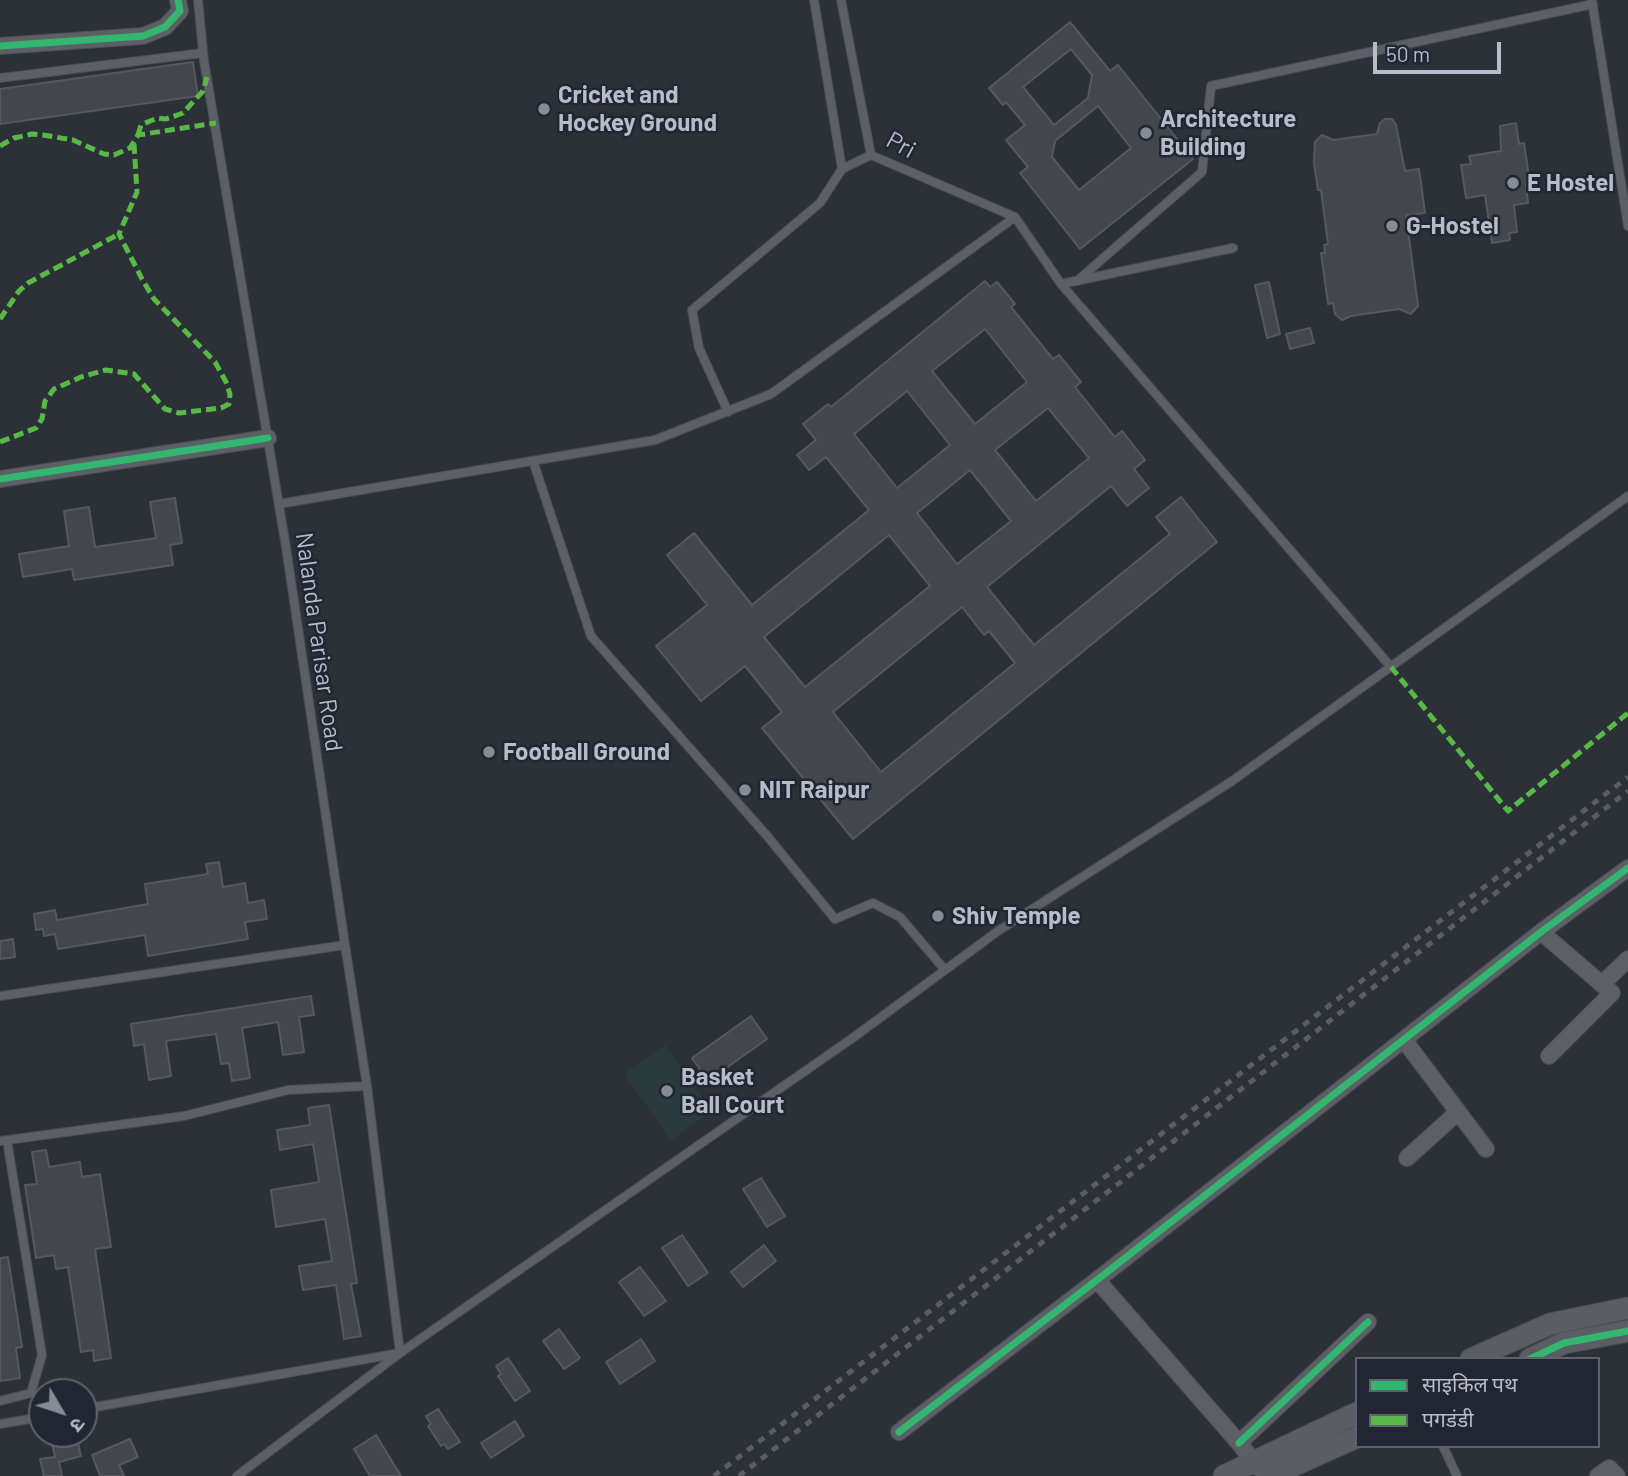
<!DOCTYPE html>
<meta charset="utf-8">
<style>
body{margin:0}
#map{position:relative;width:1628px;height:1476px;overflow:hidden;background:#2c3138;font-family:Barlow,"Noto Sans Devanagari",sans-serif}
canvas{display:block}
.legend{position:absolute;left:1355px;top:1357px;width:245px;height:91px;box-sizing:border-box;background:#202732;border:2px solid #5c636e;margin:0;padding:9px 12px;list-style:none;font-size:21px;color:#b7bdc8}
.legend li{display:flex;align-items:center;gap:14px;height:35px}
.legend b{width:35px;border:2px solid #5c636e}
.north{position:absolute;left:28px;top:1378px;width:70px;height:70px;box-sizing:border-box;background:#202732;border:2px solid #5c636e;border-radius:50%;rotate:129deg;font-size:19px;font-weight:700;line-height:28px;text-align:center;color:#b7bdc8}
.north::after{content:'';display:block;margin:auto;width:24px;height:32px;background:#868c96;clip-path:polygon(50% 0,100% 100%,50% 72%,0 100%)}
.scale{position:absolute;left:1373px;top:42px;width:128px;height:32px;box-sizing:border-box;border:4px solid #b7bdc8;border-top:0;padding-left:9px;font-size:21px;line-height:24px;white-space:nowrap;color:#b7bdc8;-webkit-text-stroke:5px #202732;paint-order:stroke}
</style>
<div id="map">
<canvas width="1628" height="1476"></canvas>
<ul class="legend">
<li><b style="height:9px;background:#33b770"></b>साइकिल पथ</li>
<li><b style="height:9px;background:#58b947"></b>पगडंडी</li>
</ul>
<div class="north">उ</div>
<div class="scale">50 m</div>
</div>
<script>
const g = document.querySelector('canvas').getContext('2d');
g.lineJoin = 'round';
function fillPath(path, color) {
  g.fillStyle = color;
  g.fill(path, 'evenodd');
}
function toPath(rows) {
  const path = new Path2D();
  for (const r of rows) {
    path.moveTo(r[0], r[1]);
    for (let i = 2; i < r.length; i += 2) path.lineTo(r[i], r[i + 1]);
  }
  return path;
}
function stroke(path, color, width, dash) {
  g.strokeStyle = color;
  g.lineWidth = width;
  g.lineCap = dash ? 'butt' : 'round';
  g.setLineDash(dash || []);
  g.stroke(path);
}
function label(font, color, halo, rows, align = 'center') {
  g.font = font + ' Barlow,sans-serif';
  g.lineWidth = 5;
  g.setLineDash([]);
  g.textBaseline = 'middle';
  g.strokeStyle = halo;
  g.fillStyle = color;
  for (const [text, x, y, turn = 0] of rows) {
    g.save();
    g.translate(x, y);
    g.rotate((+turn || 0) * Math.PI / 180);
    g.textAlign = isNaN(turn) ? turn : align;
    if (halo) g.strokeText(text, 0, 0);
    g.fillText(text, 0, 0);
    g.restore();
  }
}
fillPath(toPath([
 [665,1045,712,1111,671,1140,624,1074]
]), '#2a3b3e');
const building = toPath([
 [1070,22,1110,71,1118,65,1193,159,1080,249,1020,173,1028,167,1006,140,1025,125,1006,102,1003,105,989,88,1070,22],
 [1071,49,1092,75,1088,98,1054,125,1023,87,1071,49],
 [1098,106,1131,148,1079,190,1052,157,1055,141,1098,106],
 [193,62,198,96,0,124,0,89,193,62],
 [1385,119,1392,119,1396,125,1405,171,1419,169,1425,213,1406,215,1418,306,1411,314,1399,309,1351,316,1342,320,1335,314,1333,303,1328,304,1321,253,1325,253,1324,245,1328,244,1321,190,1318,190,1314,163,1315,142,1322,135,1333,140,1377,134,1380,123,1385,119],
 [1516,123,1519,144,1524,143,1530,183,1526,184,1528,203,1514,205,1517,232,1509,233,1510,240,1492,243,1485,195,1466,198,1461,165,1471,164,1469,156,1501,151,1500,126,1516,123],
 [985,281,990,287,997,282,1015,304,1011,307,1053,359,1059,355,1081,382,1075,387,1115,437,1122,431,1145,460,1134,469,1149,488,1127,506,1111,486,987,587,1034,645,1170,534,1156,517,1181,497,1217,542,853,839,762,728,782,712,745,666,701,701,656,646,707,605,667,555,694,533,752,605,869,510,826,457,809,470,797,455,816,440,803,424,828,404,831,407,985,281],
 [985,329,1027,382,975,424,932,371,985,329],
 [907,391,950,445,897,488,854,434,907,391],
 [1048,408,1089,458,1036,501,995,450,1048,408],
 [970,470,1011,521,957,564,917,513,970,470],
 [889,535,930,586,805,687,764,637,889,535],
 [962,607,984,635,989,631,1015,663,881,772,833,712,962,607],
 [1269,282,1280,334,1267,338,1255,285,1269,282],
 [1310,328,1314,343,1290,349,1286,334,1310,328],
 [175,498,182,543,170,545,173,565,74,580,72,569,23,577,19,554,69,546,64,511,89,507,95,547,156,538,150,502,175,498],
 [219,862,223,887,245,883,248,903,264,900,267,919,245,922,248,939,148,956,145,935,58,949,55,934,44,936,43,929,36,930,34,914,55,910,57,920,148,904,145,884,208,874,206,864,219,862],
 [13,939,15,957,0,959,0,941,13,939],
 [311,996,314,1015,299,1017,304,1052,283,1055,278,1022,242,1028,250,1078,232,1081,229,1063,221,1064,216,1034,166,1041,171,1076,149,1080,144,1044,134,1046,131,1024,311,996],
 [751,1016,767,1039,708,1081,692,1058,751,1016],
 [329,1105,357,1283,351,1284,361,1336,344,1339,336,1285,303,1290,299,1266,332,1261,325,1219,276,1227,271,1190,319,1182,313,1144,280,1150,277,1130,310,1125,308,1108,329,1105],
 [46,1150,49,1167,80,1162,82,1177,100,1174,111,1247,95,1249,111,1358,94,1361,93,1350,81,1352,68,1267,56,1269,54,1255,36,1258,25,1185,37,1184,32,1152,46,1150],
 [761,1178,785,1216,767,1227,743,1189,761,1178],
 [682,1235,708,1273,688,1286,662,1248,682,1235],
 [764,1245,776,1261,743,1287,731,1272,764,1245],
 [8,1257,22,1347,16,1348,20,1378,0,1381,0,1258,8,1257],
 [640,1267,666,1301,644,1316,619,1282,640,1267],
 [559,1329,580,1358,564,1369,543,1341,559,1329],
 [641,1339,655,1361,620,1384,606,1362,641,1339],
 [508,1358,530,1391,515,1401,498,1376,501,1374,496,1366,508,1358],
 [438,1409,460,1442,448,1449,444,1444,441,1446,428,1426,431,1424,426,1416,438,1409],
 [515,1421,524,1436,491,1458,481,1443,515,1421],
 [50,1434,76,1434,81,1456,59,1462,62,1476,44,1476,40,1459,55,1457,50,1434],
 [376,1435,401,1476,370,1476,354,1449,376,1435],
 [130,1439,138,1457,119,1465,124,1476,100,1476,92,1455,130,1439]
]);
fillPath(building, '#43474d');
stroke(building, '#54585f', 2);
const lane = toPath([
 [841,0,871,155,1015,217],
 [1592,1,1628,226],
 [0,78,203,53],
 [842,169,871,155],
 [1077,281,1202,172,1211,86,1593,4],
 [1061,284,1233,248],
 [728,412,699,348,692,310,820,203,842,169,814,0],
 [533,461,591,636,768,837,835,919,873,903,900,917,945,970],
 [279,504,655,440,771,394,1015,217,1061,284,1391,667],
 [0,996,345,945,286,547,204,61,198,0],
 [0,1141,184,1116,288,1090,367,1086],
 [0,1401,31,1393,42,1355,7,1140],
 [84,1409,400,1353,367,1086,345,945],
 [0,1424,42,1417],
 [1443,1446,1457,1476],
 [237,1476,400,1353,854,1037,998,931,1232,781,1628,496]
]);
const street = toPath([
 [0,46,143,36,165,27,180,11,178,0],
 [0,479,268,438],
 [1541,932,1612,993,1549,1056],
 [1602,984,1628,959],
 [1404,1040,1486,1149],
 [1407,1158,1458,1112],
 [1097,1280,1239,1443,1260,1469],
 [899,1432,1097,1280,1541,932,1628,868],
 [1239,1443,1368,1322],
 [1598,1476,1609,1468,1617,1476]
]);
const secondary = toPath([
 [1471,1359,1550,1324,1628,1308],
 [1530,1359,1564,1343,1628,1331],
 [1224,1476,1357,1413],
 [1270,1476,1357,1437]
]);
stroke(lane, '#4a4d53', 10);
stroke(street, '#4a4d53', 18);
stroke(secondary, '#4a4d53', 23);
stroke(lane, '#5c5f66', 8);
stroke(street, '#5c5f66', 16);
stroke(secondary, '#5a5e64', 21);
stroke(toPath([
 [714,1476,1628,777],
 [739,1476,1628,791]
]), '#5a5e64', 5, [7, 7]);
stroke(toPath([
 [138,135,141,125,150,121,158,118,166,119,183,113,203,91,207,77],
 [0,146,14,138,32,134,43,135,73,140,104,154,114,155,130,148,138,135,216,123],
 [0,319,19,291,28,283,119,234],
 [0,442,36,428,42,419,45,401,54,389,81,377,106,370,134,374,165,409,179,413,221,408,229,404,230,394,226,382,215,362,154,299,142,279,119,234,137,192,134,144],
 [1391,667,1508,811,1628,713]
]), '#58b947', 5, [10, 5]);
stroke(toPath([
 [0,46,143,36,165,27,180,11,178,0],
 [0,479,268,438],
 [1530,1359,1564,1343,1628,1331],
 [899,1432,1097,1280,1541,932,1628,868],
 [1239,1443,1368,1322]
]), '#33b770', 7);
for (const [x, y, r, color] of [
 [544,109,7,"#868c96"],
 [1146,133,7,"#868c96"],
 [1513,183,7,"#868c96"],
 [1392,226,7,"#868c96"],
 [489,752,7,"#868c96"],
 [745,790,7,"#868c96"],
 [938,916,7,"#868c96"],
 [667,1091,7,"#868c96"]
]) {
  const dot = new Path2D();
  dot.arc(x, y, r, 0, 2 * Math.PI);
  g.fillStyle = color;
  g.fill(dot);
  stroke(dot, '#202732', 2.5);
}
label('bold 24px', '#b7bdc8', '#202732', [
 ["Cricket and",558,95],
 ["Hockey Ground",558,123],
 ["Architecture",1160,119],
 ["Building",1160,147],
 ["E Hostel",1527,183],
 ["G-Hostel",1406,226],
 ["Football Ground",503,752],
 ["NIT Raipur",759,790],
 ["Shiv Temple",952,916],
 ["Basket",681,1077],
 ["Ball Court",681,1105]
], 'left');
label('24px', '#b7bdc8', '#202732', [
 ["Pri",901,145,29],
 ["Nalanda Parisar Road",319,642,82]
]);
</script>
